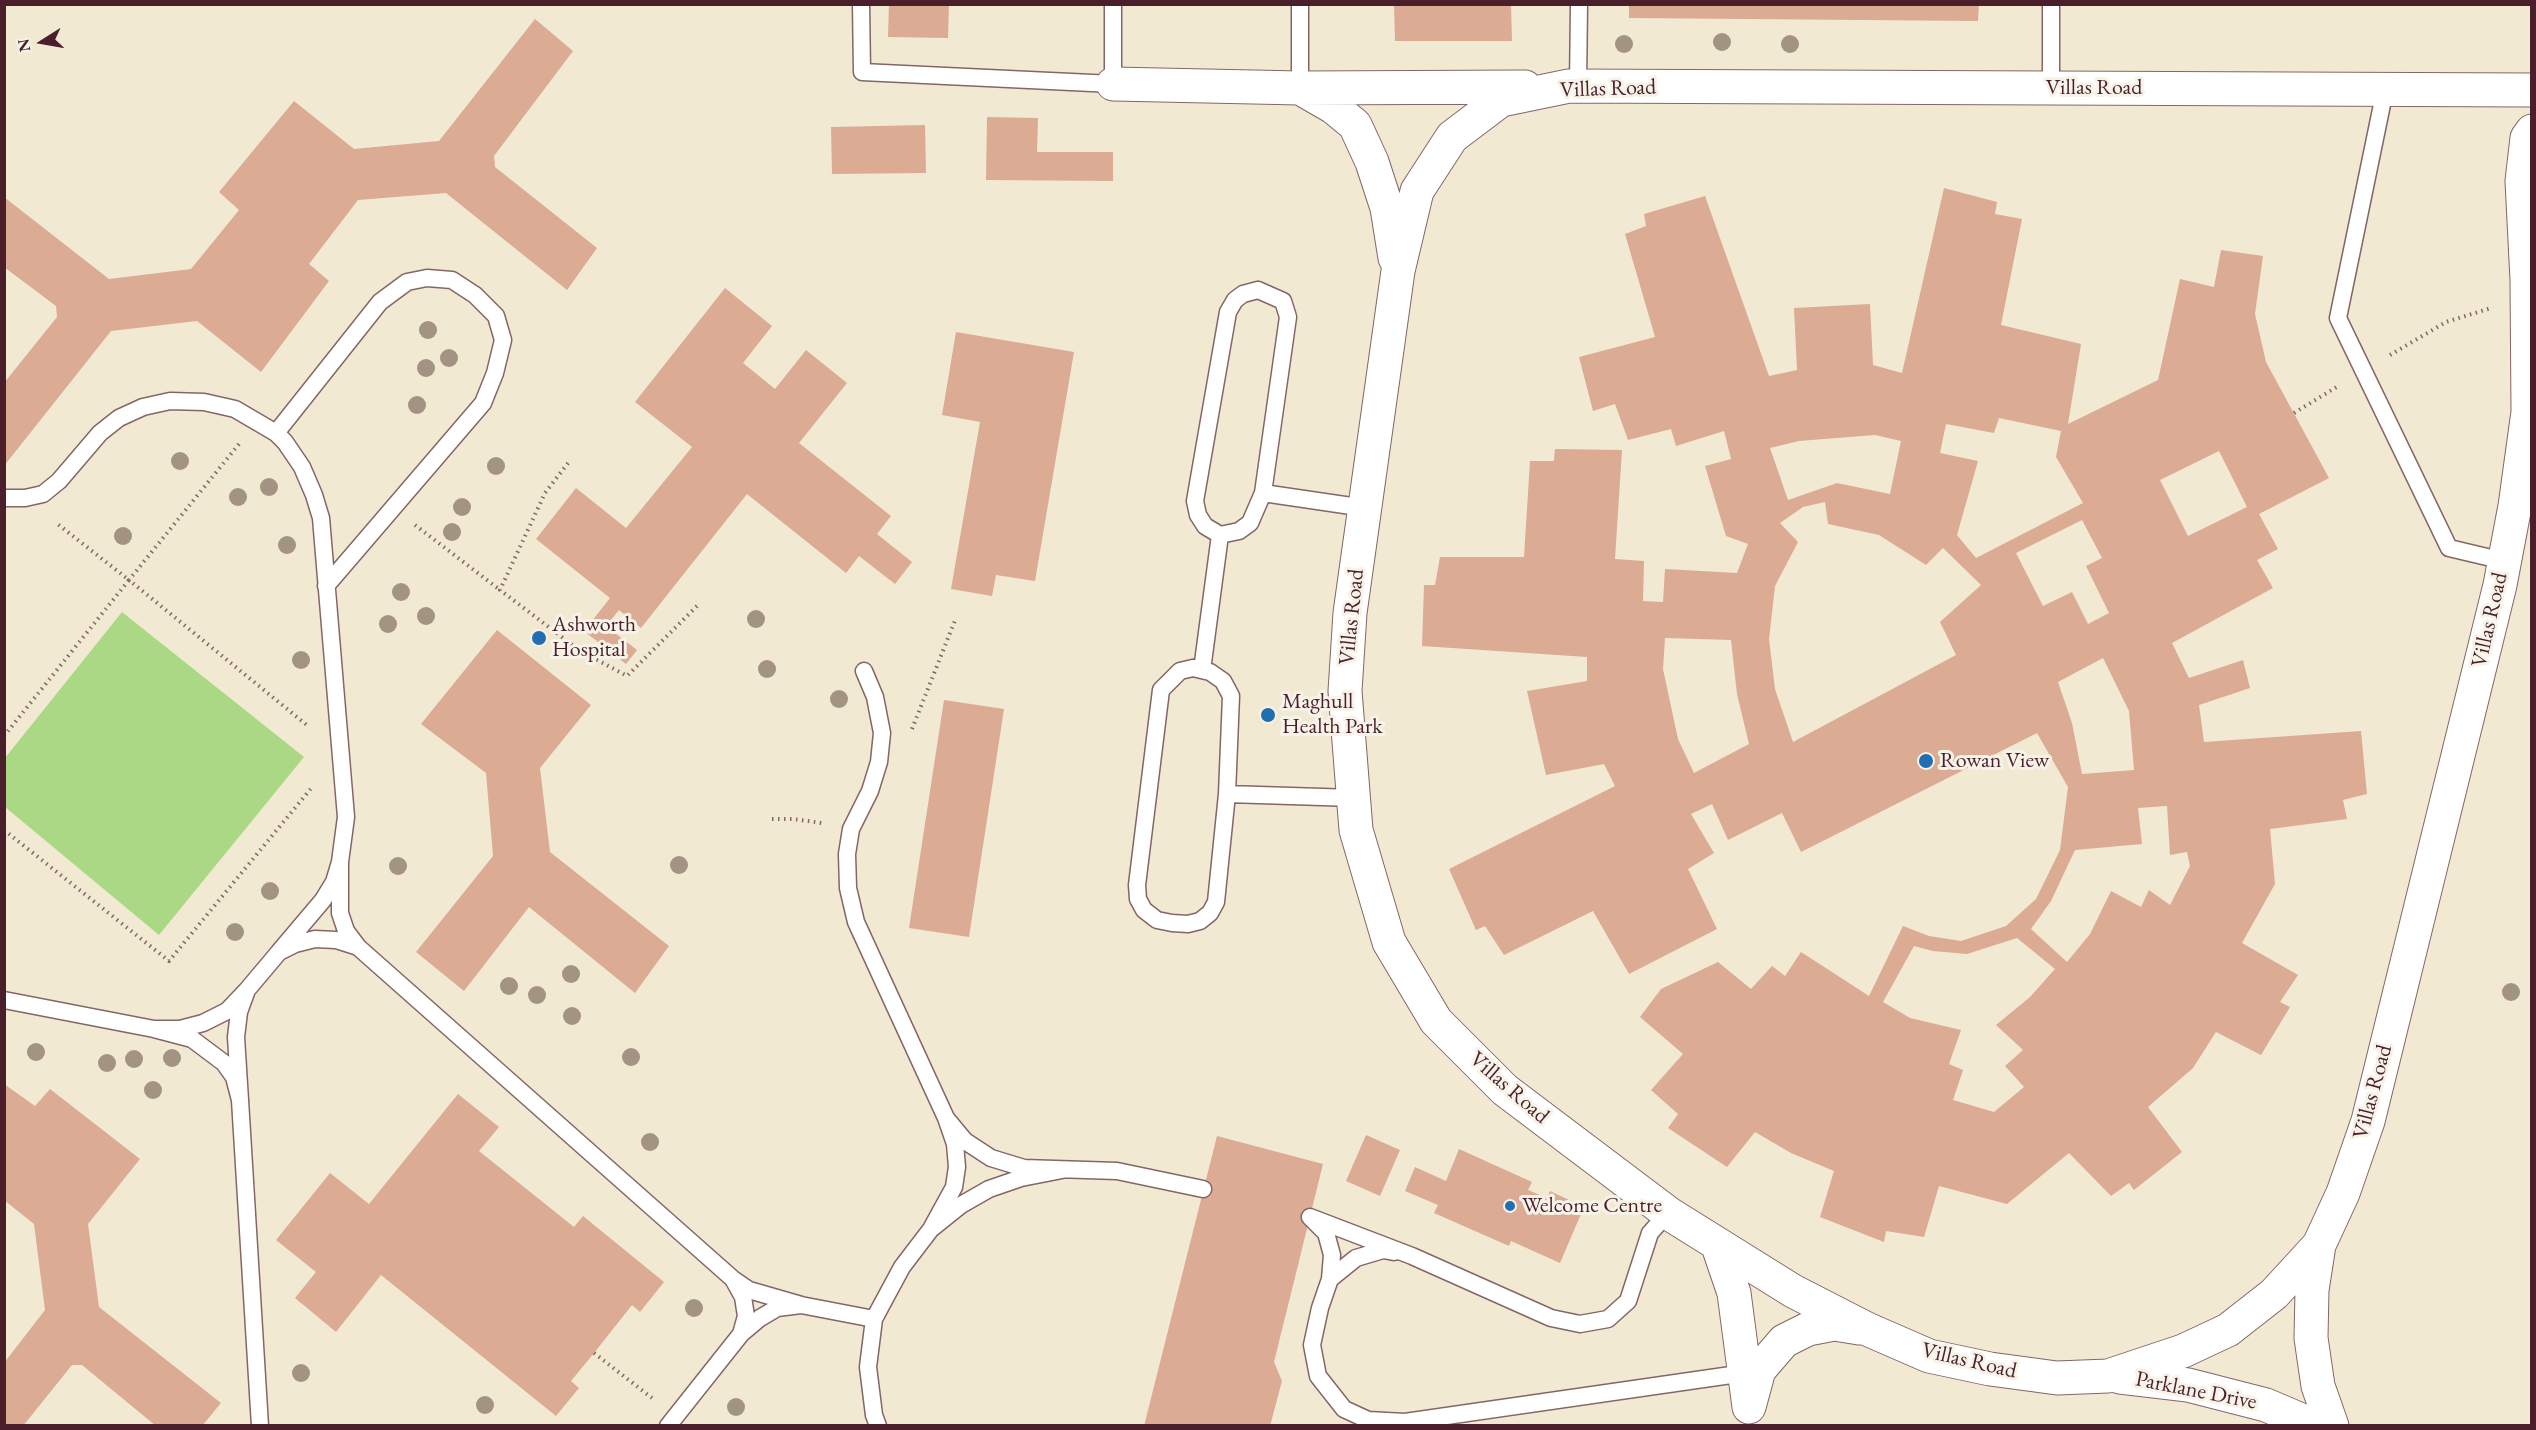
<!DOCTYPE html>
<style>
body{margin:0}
#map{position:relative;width:2536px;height:1430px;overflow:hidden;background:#f2e9d3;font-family:"EB Garamond",serif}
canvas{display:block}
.frame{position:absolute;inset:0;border:6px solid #4a1f2b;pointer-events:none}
.north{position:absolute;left:12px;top:12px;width:60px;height:60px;-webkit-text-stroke:4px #f7f3e8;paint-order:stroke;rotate:259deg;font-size:16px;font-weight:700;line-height:24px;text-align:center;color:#4a1f2b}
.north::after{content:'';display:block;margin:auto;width:21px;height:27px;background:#4a1f2b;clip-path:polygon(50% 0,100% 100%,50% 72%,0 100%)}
</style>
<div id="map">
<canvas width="2536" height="1430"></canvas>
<div class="frame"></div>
<div class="north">N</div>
</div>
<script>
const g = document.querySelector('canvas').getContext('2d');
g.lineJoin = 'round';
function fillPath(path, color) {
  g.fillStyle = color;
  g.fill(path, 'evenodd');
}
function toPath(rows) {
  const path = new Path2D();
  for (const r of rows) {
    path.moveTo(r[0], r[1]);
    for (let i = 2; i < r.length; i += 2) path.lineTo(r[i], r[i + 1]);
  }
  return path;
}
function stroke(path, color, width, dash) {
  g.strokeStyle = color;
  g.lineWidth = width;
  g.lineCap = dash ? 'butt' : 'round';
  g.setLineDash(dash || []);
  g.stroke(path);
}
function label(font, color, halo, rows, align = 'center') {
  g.font = font + ' "EB Garamond",serif';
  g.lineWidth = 6;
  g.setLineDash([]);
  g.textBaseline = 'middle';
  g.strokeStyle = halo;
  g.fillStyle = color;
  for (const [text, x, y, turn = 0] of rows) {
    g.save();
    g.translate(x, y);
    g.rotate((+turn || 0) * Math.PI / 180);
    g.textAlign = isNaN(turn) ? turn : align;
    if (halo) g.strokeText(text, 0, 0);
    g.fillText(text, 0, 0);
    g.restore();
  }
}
fillPath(toPath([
 [122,612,304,757,159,935,5,807,5,758]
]), '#abd884');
fillPath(toPath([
 [889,4,949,4,948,38,888,37],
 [1394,4,1511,4,1512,41,1395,41],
 [1629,4,1979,4,1978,21,1629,18],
 [535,19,573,51,494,156,495,167,597,248,567,290,446,193,358,200,309,264,329,281,261,372,197,321,111,331,4,466,4,383,57,317,56,306,4,267,4,197,109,279,191,269,239,210,219,192,294,101,354,149,439,141],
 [987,117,1038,118,1037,152,1113,152,1113,181,986,180],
 [925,125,926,173,832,174,831,127],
 [1944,188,1997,202,1995,214,2022,219,2001,325,2081,344,2068,424,2158,380,2180,279,2214,287,2221,250,2263,256,2255,314,2266,362,2329,478,2259,514,2278,549,2257,560,2273,588,2172,643,2189,678,2243,660,2250,688,2199,705,2204,742,2361,731,2367,794,2343,800,2347,819,2270,829,2275,884,2242,943,2298,975,2280,1002,2290,1007,2261,1055,2216,1032,2193,1068,2148,1107,2182,1152,2134,1190,2129,1183,2111,1196,2069,1153,2007,1204,1939,1186,1924,1237,1886,1231,1884,1242,1820,1217,1834,1171,1791,1153,1755,1132,1727,1167,1668,1128,1678,1114,1651,1090,1683,1054,1640,1017,1661,989,1718,962,1751,989,1772,966,1785,976,1801,952,1869,996,1903,926,1929,936,1961,941,2006,926,2036,899,2060,850,2068,787,2037,733,1801,852,1782,813,1728,840,1712,804,1691,814,1714,853,1688,869,1717,929,1629,974,1593,911,1504,955,1485,926,1476,930,1449,869,1615,786,1604,764,1546,775,1527,691,1587,681,1587,657,1422,646,1424,585,1435,585,1440,557,1524,557,1530,461,1554,461,1555,449,1622,450,1615,559,1644,561,1643,601,1663,602,1665,569,1737,573,1748,544,1726,536,1705,466,1731,459,1724,431,1676,446,1671,429,1628,440,1615,404,1593,411,1579,357,1655,337,1625,234,1646,226,1644,214,1705,196,1769,376,1797,370,1794,308,1870,304,1873,365,1902,373],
 [1999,418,2061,431,2056,457,2083,503,1976,558,1957,535,1978,461,1940,453,1946,424,1994,433],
 [1875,435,1901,441,1890,494,1837,483,1788,500,1770,448,1799,441],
 [2219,451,2247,507,2188,536,2160,480],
 [1825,502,1828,524,1879,535,1926,565,1943,548,1981,585,1940,622,1956,655,1793,742,1775,689,1769,639,1775,586,1798,542,1780,523,1803,507],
 [2082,520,2102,558,2086,566,2109,613,2088,624,2072,592,2043,606,2016,553],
 [1665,638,1731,640,1737,694,1749,744,1694,773,1678,739,1663,669],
 [2103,658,2129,711,2134,770,2082,774,2072,723,2058,682],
 [2167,806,2170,855,2187,852,2190,866,2170,905,2149,890,2141,907,2111,891,2090,934,2067,962,2031,929,2051,901,2075,850,2142,844,2138,808],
 [2017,938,2055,969,2030,997,1996,1025,2023,1050,2005,1066,2024,1087,1994,1112,1953,1100,1963,1070,1949,1064,1961,1030,1910,1018,1883,1002,1914,946,1933,951,1967,954],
 [725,288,772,326,743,363,775,389,806,350,847,383,799,443,891,516,877,534,912,562,895,584,859,556,846,573,747,494,641,628,619,610,606,626,637,650,626,664,584,631,610,598,536,539,576,488,626,528,692,447,635,402],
 [956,332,1074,352,1035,581,996,575,992,596,951,589,980,422,942,415],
 [497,630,591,705,540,768,550,852,669,946,635,993,529,907,464,991,416,952,493,856,486,773,421,724],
 [944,700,1004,709,969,937,909,928],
 [4,1084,35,1106,50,1089,140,1159,88,1224,99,1307,221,1403,202,1426,156,1426,82,1365,72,1365,23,1426,4,1426,4,1363,45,1310,34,1224,4,1200],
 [458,1094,499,1127,479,1151,574,1227,583,1216,664,1282,640,1312,632,1305,594,1353,571,1381,579,1388,556,1416,381,1275,336,1332,295,1298,316,1272,276,1240,330,1173,369,1204],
 [1366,1135,1400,1150,1380,1196,1346,1181],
 [1217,1136,1323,1164,1274,1362,1282,1381,1270,1426,1144,1426],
 [1459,1149,1532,1182,1528,1190,1547,1198,1550,1191,1584,1207,1560,1263,1511,1241,1509,1246,1434,1213,1438,1205,1405,1191,1415,1167,1446,1181]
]), '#dbab94');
const service = toPath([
 [861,4,862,72,1113,84,1113,4],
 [1300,4,1300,88],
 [1578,86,1579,4],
 [2051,88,2051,4],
 [2385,90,2338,318,2449,548,2504,561],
 [1258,290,1283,301,1288,317,1263,493,1250,523,1239,531,1220,535,1205,526,1198,515,1195,501,1228,312,1235,300,1243,294,1258,290],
 [276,433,380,302,407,282,427,278,452,280,475,295,496,316,503,340,495,373,483,403,326,586],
 [1263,493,1365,508],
 [4,498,25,498,43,494,59,481,100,433,119,418,143,407,170,401,204,402,235,409,276,433,285,442,302,467,314,495,321,518,346,817,340,862],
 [1193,668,1210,672,1223,681,1231,696,1227,794,1216,902,1210,913,1200,921,1188,924,1172,923,1157,920,1144,910,1138,899,1137,885,1161,690,1180,671,1193,668],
 [1202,670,1220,535],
 [864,671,875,697,882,733,879,762,870,791,851,829,847,854,848,888,856,922,946,1118],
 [1227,794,1354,798],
 [358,947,336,940,315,939,295,944,279,952,323,900,334,882,340,862,340,913,346,931,358,947,733,1279,749,1290,801,1305,777,1308,760,1318,741,1334,746,1316,743,1297,733,1279],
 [247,990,279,952],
 [4,1000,154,1029,192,1039,224,1063,234,1077,240,1100,236,1037,239,1012,247,990,227,1011,203,1023,180,1029,154,1029],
 [240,1100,260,1426],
 [1062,1170,1021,1178,989,1189,961,1205,931,1229,954,1187,957,1167,955,1144,946,1118,965,1141,991,1158,1024,1168,1117,1171,1203,1189],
 [1668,1213,1650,1233,1628,1301,1608,1319,1580,1324,1551,1318,1412,1256,1310,1217,1326,1233,1332,1255,1330,1279,1320,1308,1312,1345,1318,1376,1344,1409,1368,1420,1405,1422,1745,1373],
 [1330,1279,1356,1258,1383,1250,1394,1252],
 [801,1305,874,1319,868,1367,874,1415,878,1426],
 [874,1319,902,1267,931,1229],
 [668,1426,741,1334]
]);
const minor = toPath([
 [1113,84,1300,88],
 [2532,90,1569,86,1501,100,1452,137,1417,191,1398,271,1350,613,1345,691,1356,830,1389,942,1436,1021,1505,1090,1668,1213,1793,1291,1867,1329,1929,1356,1990,1369,2057,1378,2108,1376,2183,1351,2228,1330,2274,1294,2319,1245,2343,1193,2368,1121,2500,585,2515,506,2528,412,2527,280,2522,181,2527,138,2532,131],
 [1395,258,1387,208,1372,162,1355,125,1333,107,1300,88,1525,87],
 [2319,1245,2312,1290,2311,1338,2318,1386,2332,1426],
 [1718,1246,1734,1293,1749,1407,1759,1370,1784,1341,1808,1329,1834,1324,1859,1328],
 [2120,1377,2188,1385,2266,1405,2315,1426]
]);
stroke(service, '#856666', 19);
stroke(minor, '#856666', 35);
stroke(toPath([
 [2390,355,2446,322,2491,308],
 [2294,413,2340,385],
 [239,444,129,580,308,726],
 [568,463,545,493,500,590,579,650,627,676,700,603],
 [415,525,500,590],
 [912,729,956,618],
 [4,736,129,580,55,522],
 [772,819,793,819,822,823],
 [4,830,169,961,313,786],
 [594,1353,652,1398]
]), '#856666', 4, [1.5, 4.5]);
stroke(service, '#fff', 16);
stroke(minor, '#fff', 33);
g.fillStyle = '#a39383';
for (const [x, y] of [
 [1722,42],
 [1624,44],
 [1790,44],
 [428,330],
 [449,358],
 [426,368],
 [417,405],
 [180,461],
 [496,466],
 [269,487],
 [238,497],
 [462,507],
 [452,532],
 [123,536],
 [287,545],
 [401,592],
 [426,616],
 [756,619],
 [388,624],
 [301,660],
 [767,669],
 [839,699],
 [679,865],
 [398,866],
 [270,891],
 [235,932],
 [571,974],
 [509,986],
 [2511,992],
 [537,995],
 [572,1016],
 [36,1052],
 [631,1057],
 [172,1058],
 [134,1059],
 [107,1063],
 [153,1090],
 [650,1142],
 [694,1308],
 [301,1373],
 [485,1405],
 [736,1407]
]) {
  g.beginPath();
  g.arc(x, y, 9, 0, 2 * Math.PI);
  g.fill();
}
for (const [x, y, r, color] of [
 [539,638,8,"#1f6fb2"],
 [1268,715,8,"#1f6fb2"],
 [1926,761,8,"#1f6fb2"],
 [1510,1206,6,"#1f6fb2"]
]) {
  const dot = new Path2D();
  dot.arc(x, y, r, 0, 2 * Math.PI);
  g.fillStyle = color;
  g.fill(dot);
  stroke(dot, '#f7f3e8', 2);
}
label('22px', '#4a1f2b', '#f7f3e8', [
 ["Villas Road",2094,88],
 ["Villas Road",1608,89,-2],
 ["Villas Road",1352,617,-84],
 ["Villas Road",2490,620,-77],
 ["Villas Road",1509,1088,41],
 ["Villas Road",2373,1092,-75],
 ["Villas Road",1969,1361,13],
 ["Parklane Drive",2196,1391,11]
]);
label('22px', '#4a1f2b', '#f7f3e8', [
 ["Ashworth",552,625],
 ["Hospital",552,650],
 ["Maghull",1282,702],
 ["Health Park",1282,727],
 ["Rowan View",1940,761],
 ["Welcome Centre",1522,1206]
], 'left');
</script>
